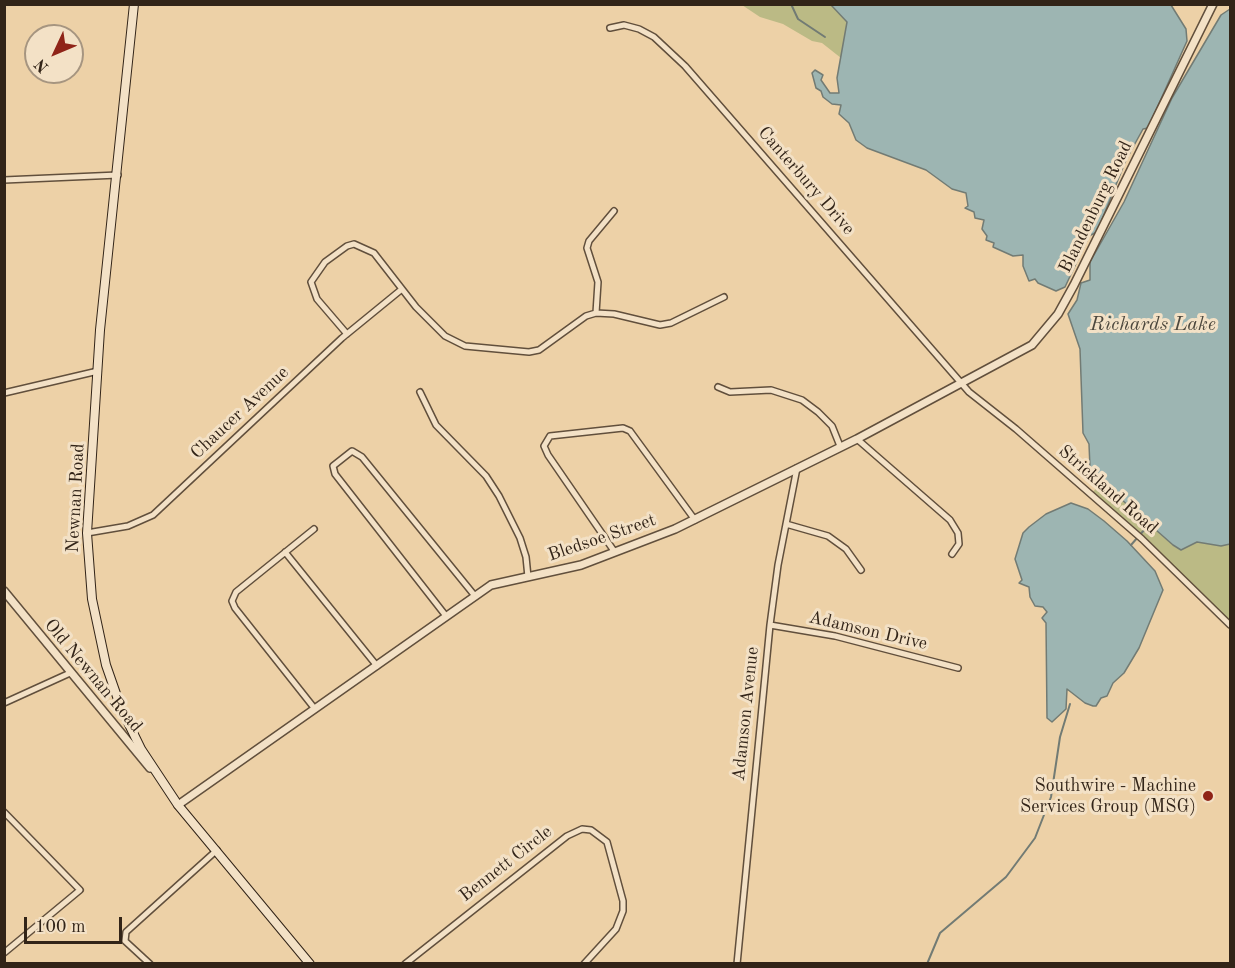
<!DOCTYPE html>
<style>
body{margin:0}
#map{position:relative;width:1235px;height:968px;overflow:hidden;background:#edd1a7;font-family:"Old Standard TT",serif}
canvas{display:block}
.frame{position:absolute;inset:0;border:6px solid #322418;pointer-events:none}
.north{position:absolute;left:24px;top:24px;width:60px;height:60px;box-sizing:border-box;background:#f3e1c6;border:2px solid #a69580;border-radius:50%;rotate:226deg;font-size:16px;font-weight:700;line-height:24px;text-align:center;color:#322418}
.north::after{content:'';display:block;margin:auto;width:21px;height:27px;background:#8f2418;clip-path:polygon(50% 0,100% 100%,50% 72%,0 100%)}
.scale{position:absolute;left:24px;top:917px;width:98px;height:27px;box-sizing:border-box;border:3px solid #322418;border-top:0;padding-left:8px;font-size:18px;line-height:21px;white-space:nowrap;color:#322418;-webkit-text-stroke:4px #f3e1c6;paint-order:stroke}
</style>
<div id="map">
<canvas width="1235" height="968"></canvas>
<div class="frame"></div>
<div class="north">N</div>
<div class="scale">100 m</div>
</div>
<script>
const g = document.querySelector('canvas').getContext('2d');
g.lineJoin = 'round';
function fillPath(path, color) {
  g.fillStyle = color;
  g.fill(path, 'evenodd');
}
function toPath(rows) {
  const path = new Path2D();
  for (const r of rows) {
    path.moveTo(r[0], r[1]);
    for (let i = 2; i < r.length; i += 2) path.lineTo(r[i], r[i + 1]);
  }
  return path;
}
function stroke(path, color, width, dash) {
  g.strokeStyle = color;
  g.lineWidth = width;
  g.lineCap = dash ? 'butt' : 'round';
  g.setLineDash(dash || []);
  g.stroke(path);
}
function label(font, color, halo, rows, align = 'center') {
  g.font = font + ' "Old Standard TT",serif';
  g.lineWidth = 6;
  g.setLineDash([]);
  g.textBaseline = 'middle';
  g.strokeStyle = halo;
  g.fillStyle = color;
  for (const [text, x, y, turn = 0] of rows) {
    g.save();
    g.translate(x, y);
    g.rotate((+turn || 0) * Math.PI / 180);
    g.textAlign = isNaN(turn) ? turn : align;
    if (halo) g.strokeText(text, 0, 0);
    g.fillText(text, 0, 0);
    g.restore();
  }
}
fillPath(toPath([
 [742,5,831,5,847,22,841,58,822,43,812,41,783,24,760,17],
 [1101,482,1175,547,1183,549,1197,542,1221,546,1230,544,1230,621,1093,492]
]), '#bbba85');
const water = toPath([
 [831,5,1171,5,1186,29,1187,41,1148,128,1143,129,1126,160,1097,232,1089,236,1065,287,1056,291,1038,283,1035,279,1029,281,1023,266,1023,255,1013,256,993,247,994,243,986,240,987,236,982,229,984,220,975,218,974,212,965,208,968,206,966,193,952,189,926,170,867,148,856,140,849,123,839,114,841,105,832,104,823,97,821,91,816,88,812,73,815,70,823,75,821,80,830,93,839,93,837,78,847,22,831,5],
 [1230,9,1230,544,1221,546,1197,542,1181,550,1173,545,1113,492,1090,468,1089,444,1083,433,1080,349,1068,314,1077,300,1081,283,1090,280,1090,262,1124,202,1172,98,1221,15,1230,9],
 [1071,503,1088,509,1104,521,1127,541,1155,571,1163,590,1139,648,1124,673,1113,683,1107,696,1101,698,1096,706,1093,706,1085,703,1067,689,1066,709,1052,722,1047,718,1046,623,1042,618,1047,612,1043,607,1035,606,1030,597,1029,587,1019,583,1022,580,1015,559,1023,533,1029,527,1046,514,1071,503]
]);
fillPath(water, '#9db5b2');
stroke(water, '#727b74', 1.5);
stroke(toPath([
 [791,4,798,19,825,37],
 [1131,545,1145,529],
 [927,964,940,933,1006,877,1035,838,1051,797,1060,737,1070,704]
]), '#727b74', 2);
const minor = toPath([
 [610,28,624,25,639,29,654,37,685,66,969,392,1016,429,1142,539,1230,625],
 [4,180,118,175],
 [596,313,598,282,587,248,589,241,614,211],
 [347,334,317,299,311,282,325,262,347,246,354,244,374,253,416,307,445,336,465,346,529,352,539,350,586,316,596,313,614,314,660,325,671,323,724,297],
 [718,387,730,392,771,390,802,400,818,412,832,426,840,446],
 [420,392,436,425,486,476,499,496,520,538,526,557,528,577],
 [4,393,98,371],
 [857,439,950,520,958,533,959,544,952,554],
 [786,524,828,536,846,549,861,570],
 [314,529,236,592,232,601,235,608,315,709],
 [87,533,128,526,153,515,342,338,402,289],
 [614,551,548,455,544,446,550,436,623,428,630,431,695,520],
 [285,552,377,666],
 [446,616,335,474,333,466,352,451,362,457,475,596],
 [770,625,835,636,958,668],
 [4,703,70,673],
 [4,812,80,890,4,953],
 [150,964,125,941,126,932,217,850],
 [405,964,567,836,582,829,591,830,607,842,623,901,623,911,616,929,584,964],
 [737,964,770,625,778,565,797,468]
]);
const tertiary = toPath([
 [4,591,150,768],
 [178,805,491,585,581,565,675,529,857,439,1032,345,1058,314,1074,285,1213,4]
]);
const secondary = toPath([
 [134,4,100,330,87,533,92,599,106,665,121,708,141,749,178,805,310,964]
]);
stroke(minor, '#614f3c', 8);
stroke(tertiary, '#614f3c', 10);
stroke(secondary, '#322418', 10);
stroke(minor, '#f3e1c6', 5);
stroke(tertiary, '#f3e1c6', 7);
stroke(secondary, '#f3e1c6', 8);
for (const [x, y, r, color] of [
 [1208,796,6,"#8f2418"]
]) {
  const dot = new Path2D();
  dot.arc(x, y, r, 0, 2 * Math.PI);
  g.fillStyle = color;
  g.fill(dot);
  stroke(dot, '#f3e1c6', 2);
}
label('18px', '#322418', '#f3e1c6', [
 ["Canterbury Drive",806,181,49],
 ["Blandenburg Road",1096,207,-64],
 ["Chaucer Avenue",240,413,-43],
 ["Strickland Road",1108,490,41],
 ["Newnan Road",76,498,-87],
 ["Bledsoe Street",602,538,-19],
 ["Adamson Drive",868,631,13],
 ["Old Newnan Road",93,676,50],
 ["Adamson Avenue",746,714,-84],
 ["Bennett Circle",506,864,-38]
]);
label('18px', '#322418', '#f3e1c6', [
 ["Southwire - Machine",1196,786],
 ["Services Group (MSG)",1196,807]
], 'right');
label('italic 20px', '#4d483e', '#f3e1c6', [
 ["Richards Lake",1153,325]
]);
</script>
